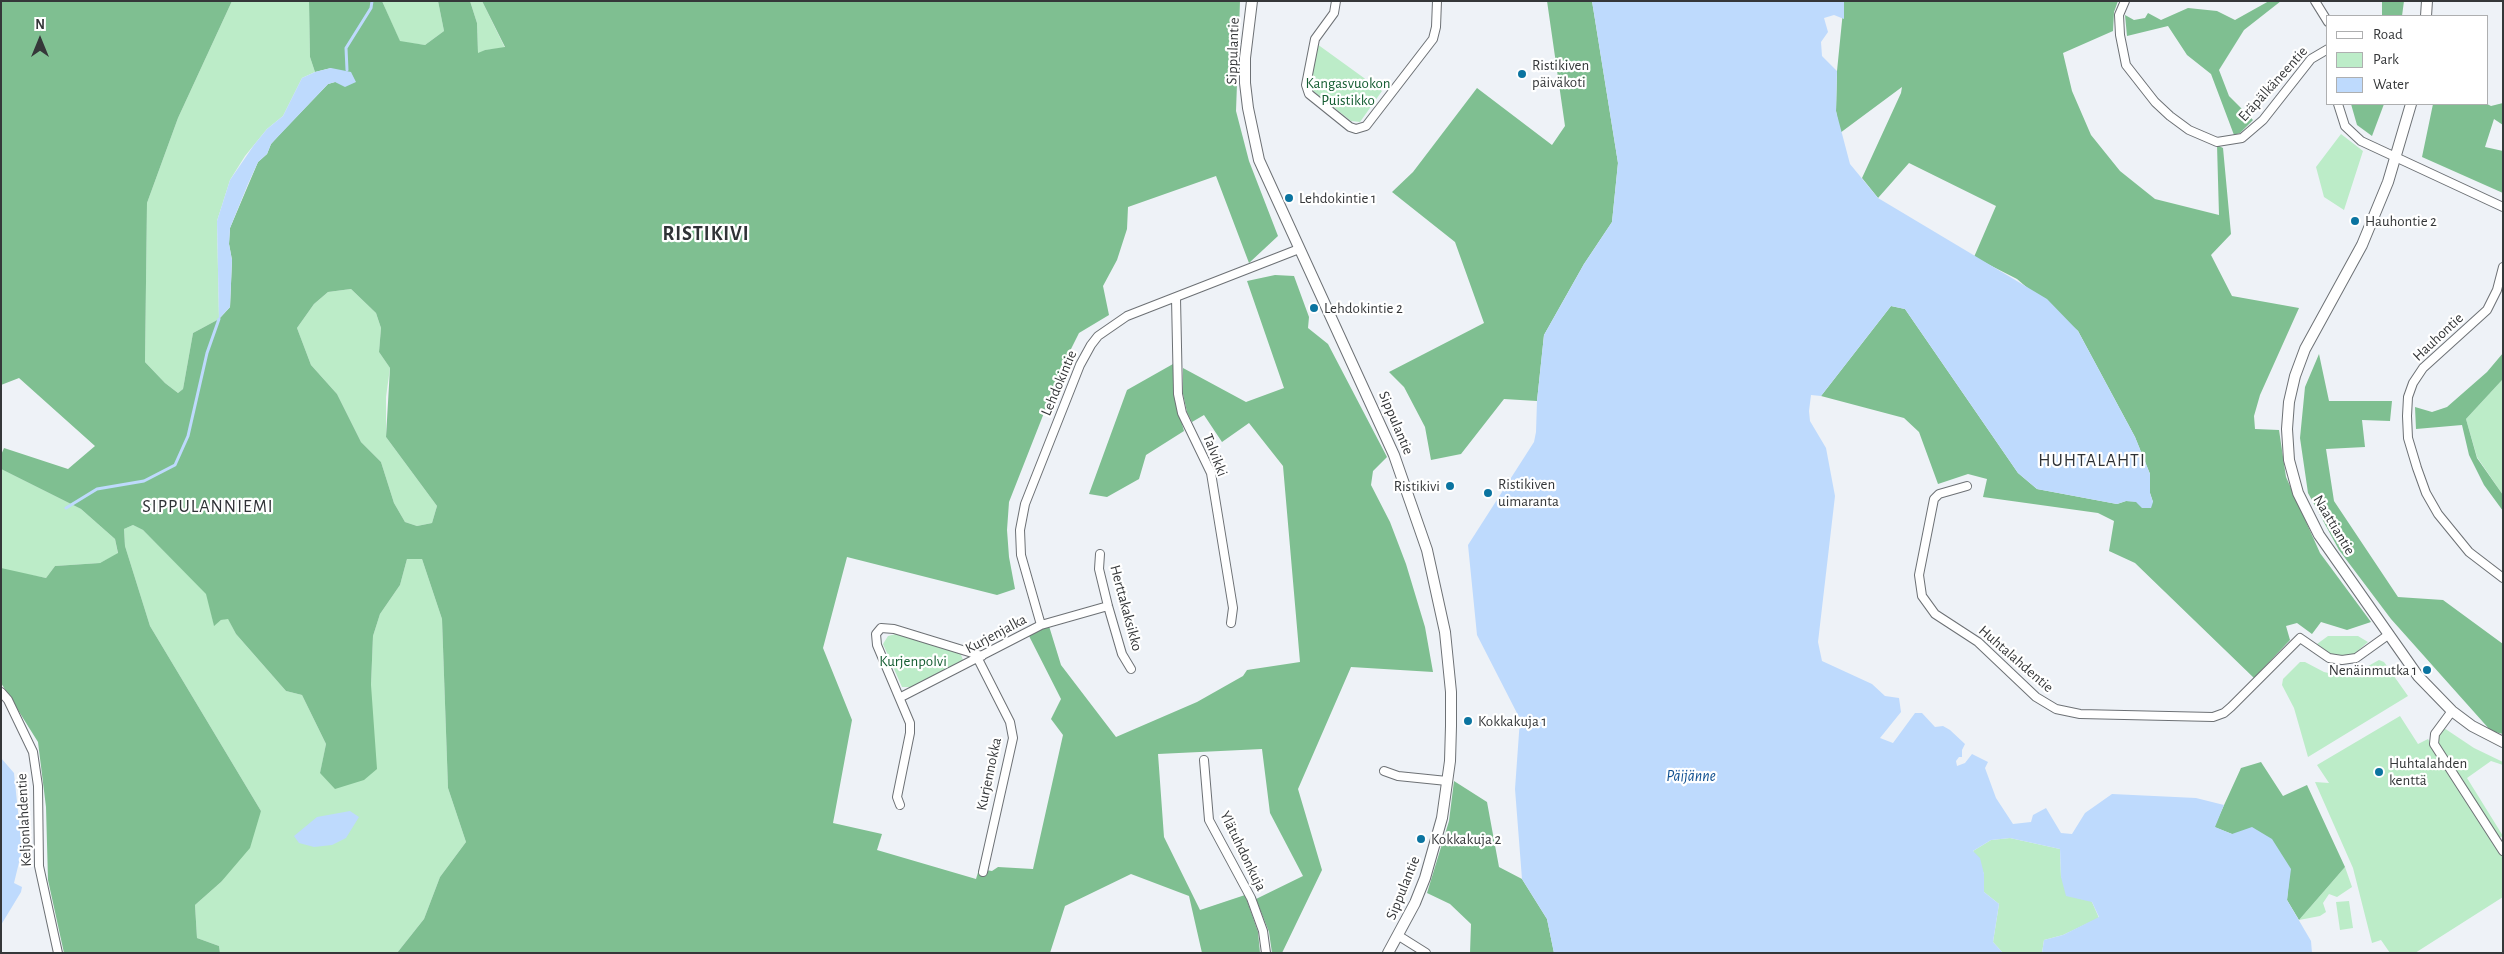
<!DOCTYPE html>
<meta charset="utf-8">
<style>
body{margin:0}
#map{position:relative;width:2504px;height:954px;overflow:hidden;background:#eef2f7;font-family:"Alegreya Sans",sans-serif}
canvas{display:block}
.frame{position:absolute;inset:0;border:2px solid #353739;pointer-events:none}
.legend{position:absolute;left:2326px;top:15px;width:162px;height:90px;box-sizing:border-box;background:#fff;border:1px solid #aeafb0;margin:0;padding:6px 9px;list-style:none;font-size:15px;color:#353739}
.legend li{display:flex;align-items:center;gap:10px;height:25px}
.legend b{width:25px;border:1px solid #aeafb0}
.north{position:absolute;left:15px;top:15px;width:50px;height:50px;-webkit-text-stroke:4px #fff;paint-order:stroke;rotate:0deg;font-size:14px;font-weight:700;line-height:20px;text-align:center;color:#353739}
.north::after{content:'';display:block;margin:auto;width:18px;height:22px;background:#353739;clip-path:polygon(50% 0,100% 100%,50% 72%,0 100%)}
</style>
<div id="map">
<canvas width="2504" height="954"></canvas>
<div class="frame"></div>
<ul class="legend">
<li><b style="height:6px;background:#fff"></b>Road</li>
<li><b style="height:14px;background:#bcecc8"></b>Park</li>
<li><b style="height:14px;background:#bedafd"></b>Water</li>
</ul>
<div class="north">N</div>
</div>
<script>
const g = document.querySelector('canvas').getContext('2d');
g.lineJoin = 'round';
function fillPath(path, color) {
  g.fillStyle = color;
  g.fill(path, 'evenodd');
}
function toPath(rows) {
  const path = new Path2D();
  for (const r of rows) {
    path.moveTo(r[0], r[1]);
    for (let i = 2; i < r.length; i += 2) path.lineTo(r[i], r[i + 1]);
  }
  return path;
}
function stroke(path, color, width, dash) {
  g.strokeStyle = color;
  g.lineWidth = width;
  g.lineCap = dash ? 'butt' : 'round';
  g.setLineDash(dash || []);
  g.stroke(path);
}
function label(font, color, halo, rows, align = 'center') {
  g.font = font + ' "Alegreya Sans",sans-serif';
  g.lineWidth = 4.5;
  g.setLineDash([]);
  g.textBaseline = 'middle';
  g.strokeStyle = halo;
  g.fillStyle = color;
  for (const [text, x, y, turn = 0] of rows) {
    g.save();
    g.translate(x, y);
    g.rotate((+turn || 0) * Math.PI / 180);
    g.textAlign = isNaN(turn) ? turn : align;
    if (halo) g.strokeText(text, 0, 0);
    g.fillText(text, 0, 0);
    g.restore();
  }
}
fillPath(toPath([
 [232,1,309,1,310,57,315,72,302,78,283,116,267,129,245,156,230,180,217,221,219,319,193,333,183,389,178,393,165,383,145,362,147,203,178,118],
 [382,1,438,1,444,31,425,45,400,42],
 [470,1,482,1,505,48,485,50,478,54,477,23],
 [1317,44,1382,91,1360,122,1351,121,1312,90,1310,81],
 [2341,134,2363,151,2344,210,2324,197,2316,167],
 [351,289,376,313,381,328,379,352,390,368,386,397,386,437,437,506,432,523,417,526,405,522,394,503,381,462,361,442,337,394,311,365,297,328,314,304,328,292],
 [2503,379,2503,495,2477,457,2466,419],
 [1,469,81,509,115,539,118,554,100,563,55,566,46,578,4,570,1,568],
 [133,525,143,530,207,594,214,625,221,620,228,618,236,634,286,691,302,695,326,744,320,774,371,685,373,636,380,614,400,585,407,559,422,559,442,619,448,788,466,842,440,877,424,919,397,953,220,953,219,946,197,938,195,905,221,882,261,811,150,626,125,546,124,529],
 [900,633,960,652,963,660,961,663,913,687,902,687,883,644,888,636],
 [2328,636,2358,636,2368,642,2354,654,2338,656,2330,654,2317,644],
 [2379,660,2384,662,2408,696,2308,757,2294,708,2282,685,2283,679,2300,662,2305,662,2324,672,2341,676,2361,670],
 [2400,716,2418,744,2428,739,2503,857,2503,897,2415,953,2390,953,2381,940,2372,943,2353,868,2315,782,2329,783,2317,765],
 [2444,728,2474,748,2503,762,2503,765,2491,761,2467,778,2503,836,2499,838,2439,745,2439,734],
 [2010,838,2060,849,2061,877,2092,902,2099,918,2063,935,2044,940,2042,953,2003,953,1993,942,1999,904,1984,892,1984,874,1973,851,1991,840],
 [2345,867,2352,887,2337,897,2329,894,2323,903,2326,912,2320,916,2299,920],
 [2349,901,2353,928,2340,930,2336,902]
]), '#bcecc8');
fillPath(toPath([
 [1,1,232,1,178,118,147,203,145,362,165,383,178,393,183,389,193,333,219,319,230,307,232,260,229,244,230,228,258,162,267,154,271,144,279,135,328,84,335,82,331,68,315,72,310,57,309,1,382,1,400,41,425,45,444,31,438,1,470,1,477,23,478,53,485,50,505,47,482,1,1240,1,1236,111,1249,161,1278,236,1249,263,1216,176,1128,207,1127,229,1117,260,1103,286,1109,315,1079,333,1062,367,1009,502,1007,530,1009,557,1015,589,997,595,847,557,823,648,852,720,833,823,882,834,877,850,976,879,979,869,992,871,998,867,1033,869,1063,735,1051,719,1061,699,1029,636,1049,626,1061,665,1116,737,1197,702,1243,676,1247,670,1300,662,1283,466,1249,423,1222,442,1204,415,1192,422,1187,412,1183,394,1183,368,1246,402,1284,388,1247,281,1275,275,1294,276,1309,317,1308,328,1328,344,1387,457,1373,471,1371,485,1390,522,1406,564,1425,627,1433,672,1351,667,1298,789,1322,870,1282,953,1272,953,1269,932,1256,899,1303,876,1270,813,1262,749,1158,754,1164,837,1200,910,1245,895,1258,932,1260,953,1202,953,1189,896,1131,874,1065,906,1050,953,397,953,424,919,440,877,466,842,448,788,442,619,422,559,407,559,400,585,380,614,373,636,371,685,377,769,364,780,335,789,320,773,326,744,302,695,286,691,236,634,228,619,221,620,214,626,206,594,143,530,133,525,124,529,125,546,150,626,261,811,250,848,221,882,195,905,197,938,219,946,220,953,64,953,48,880,46,807,38,742,1,683,1,568,46,578,55,566,100,563,118,553,115,539,81,509,1,469,1,455,4,448,68,469,95,446,19,378,1,385],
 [351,289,376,313,381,328,379,352,390,368,386,437,437,506,432,523,417,526,405,522,394,503,381,462,361,442,337,394,311,365,297,328,314,304,328,292],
 [1547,1,1592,1,1618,163,1612,222,1584,264,1544,335,1537,401,1504,399,1461,454,1431,460,1425,427,1404,387,1389,372,1484,323,1455,242,1392,192,1413,172,1477,88,1552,145,1565,126],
 [1844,1,2118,1,2114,12,2113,31,2063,53,2072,91,2091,135,2120,171,2155,199,2219,215,2217,145,2223,148,2231,234,2211,255,2232,296,2299,308,2260,395,2254,416,2255,429,2279,430,2286,477,2320,553,2371,622,2347,630,2321,622,2312,634,2297,623,2286,626,2290,640,2254,678,2135,563,2109,551,2114,521,2098,513,1983,497,1987,479,1968,474,1938,484,1919,432,1904,418,1821,396,1891,306,1905,309,2018,473,2037,489,2117,504,2126,501,2153,502,2150,493,2150,474,2135,437,2078,331,2017,279,1974,257,1996,206,1909,163,1878,198,1862,178,1901,93,1902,87,1840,133,1836,111,1837,71],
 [2269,1,2281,1,2244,30,2219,70,2229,96,2253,120,2240,133,2234,135,2211,74,2187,55,2168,26,2127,36,2125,15,2134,20,2145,18,2148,13,2161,20,2188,8,2217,11,2235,20],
 [2382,1,2404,1,2402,16,2382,16],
 [2503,103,2503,125,2494,119,2485,147,2503,151,2503,193,2422,157,2433,104,2487,104,2491,106],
 [2351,104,2384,104,2372,136,2357,125],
 [2503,353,2503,379,2466,419,2477,458,2503,495,2503,511,2484,485,2469,455,2462,425,2416,429,2415,407,2432,412,2447,407,2487,372],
 [2319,354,2329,401,2392,401,2390,421,2362,420,2365,447,2326,449,2334,501,2398,597,2443,600,2503,644,2503,734,2491,731,2391,619,2339,550,2308,493,2300,438,2305,387],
 [1173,364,1174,395,1184,431,1146,455,1139,479,1107,497,1089,494,1127,390],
 [2261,762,2283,796,2307,785,2345,867,2299,920,2287,900,2290,869,2232,834,2214,827,2241,768],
 [1454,781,1487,802,1499,867,1522,879,1547,919,1554,953,1470,953,1471,924,1450,904,1427,893,1449,821]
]), '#7fbf91');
fillPath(toPath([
 [1592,1,1844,1,1844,19,1834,15,1824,18,1828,32,1821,42,1822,56,1837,71,1836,111,1850,164,1878,198,2047,299,2078,331,2135,437,2150,474,2150,493,2153,502,2151,508,2142,508,2136,502,2126,501,2117,504,2037,489,2018,473,1905,309,1891,306,1821,396,1811,395,1809,411,1810,421,1826,448,1835,496,1818,642,1822,661,1872,684,1885,696,1899,698,1901,712,1880,738,1893,743,1915,713,1922,713,1935,727,1943,726,1950,730,1965,744,1962,750,1962,757,1959,757,1956,761,1957,766,1965,763,1972,754,1988,762,1985,768,1996,798,2013,824,2031,822,2033,815,2046,808,2061,833,2072,834,2085,813,2112,794,2196,798,2224,805,2215,827,2232,834,2252,827,2272,839,2291,869,2287,900,2311,941,2312,953,2042,953,2044,940,2063,935,2099,917,2092,902,2066,896,2061,877,2060,849,2010,838,1991,840,1973,851,1980,858,1984,874,1984,892,1999,904,1993,942,2003,953,1554,953,1547,919,1522,879,1515,789,1520,719,1477,635,1468,545,1534,442,1536,432,1537,401,1544,335,1584,264,1612,222,1618,163],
 [331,68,351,72,356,82,345,87,335,82,328,84,271,144,267,154,258,162,248,184,230,228,229,244,232,260,230,307,219,319,217,221,230,180,254,145,267,129,283,116,302,78,315,72],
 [1,758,14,773,22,850,14,883,22,887,21,892,1,925],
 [350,811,359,817,346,838,332,845,314,847,299,843,294,836,317,817]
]), '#bedafd');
stroke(toPath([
 [347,70,346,48,371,8,372,1],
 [66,508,97,489,144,481,175,465,188,436,207,353,219,319]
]), '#bedafd', 3);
const minor = toPath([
 [1336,1,1334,13,1315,39,1306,85,1309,94,1350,127,1356,129,1366,126,1433,39,1436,27,1437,1],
 [2125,1,2119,15,2120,35,2126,65,2155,102,2170,116,2189,130,2217,142,2242,138,2263,120,2311,59,2328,49],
 [2315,1,2328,22],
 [2338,104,2345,126,2361,141,2503,207],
 [2503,267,2497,290,2487,310,2423,368,2413,383,2408,397,2407,416,2408,438,2417,468,2426,493,2438,514,2469,552,2503,578],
 [1176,298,1178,394,1182,413,1211,473,1233,608,1231,623],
 [1967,486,1939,494,1934,499,1919,575,1922,596,1935,614,1978,642,2036,697,2056,709,2080,714,2213,717,2224,713,2231,707,2300,638,2329,658,2342,660,2356,658,2388,635],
 [1100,554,1099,569,1108,606,1122,654,1131,669],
 [1041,625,1021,555,1020,530,1025,504,1080,365,1091,345,1098,336,1127,316,1299,249],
 [978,659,1010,722,1013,738,983,872],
 [1,692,8,700,33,752,38,786,39,866,58,953],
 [901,697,1041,625,1108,606],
 [2452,711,2435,734,2434,744,2503,851],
 [1204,760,1209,820,1251,898,1263,931,1266,953],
 [1384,771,1398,776,1447,781],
 [900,805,897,797,910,733,910,723,877,645,876,634,881,628,894,629,982,656],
 [1399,936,1426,953]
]);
const tertiary = toPath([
 [1252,1,1245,58,1245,83,1248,108,1259,160,1394,455,1427,550,1445,632,1451,692,1451,726,1450,761,1442,818,1425,878,1415,903,1388,953],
 [2426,16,2427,1],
 [2411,104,2388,182,2362,245,2305,349,2295,376,2289,402,2287,429,2289,460,2298,493,2319,535,2418,676,2452,711,2472,726,2503,742]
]);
stroke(minor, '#6d7175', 10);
stroke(tertiary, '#6d7175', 12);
stroke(minor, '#fff', 8);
stroke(tertiary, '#fff', 10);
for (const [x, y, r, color] of [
 [1522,74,5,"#0b74a0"],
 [1289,198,5,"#0b74a0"],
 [2355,221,5,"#0b74a0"],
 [1314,308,5,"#0b74a0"],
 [1450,486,5,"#0b74a0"],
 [1488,493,5,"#0b74a0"],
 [2427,670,5,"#0b74a0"],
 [1468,721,5,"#0b74a0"],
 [2379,772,5,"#0b74a0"],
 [1421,839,5,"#0b74a0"]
]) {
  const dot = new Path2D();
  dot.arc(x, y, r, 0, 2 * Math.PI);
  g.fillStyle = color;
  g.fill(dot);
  stroke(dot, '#fff', 2);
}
label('15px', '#353739', '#fff', [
 ["Sippulantie",1233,51,-88],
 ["Eräpälkäneentie",2273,84,-48],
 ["Hauhontie",2438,337,-43],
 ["Lehdokintie",1059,383,-67],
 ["Sippulantie",1396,423,67],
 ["Talvikki",1215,455,69],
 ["Naattiantie",2334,525,59],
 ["Herttakaksikko",1126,608,75],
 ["Kurjenjalka",996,634,-28],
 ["Huhtalahdentie",2016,659,41],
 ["Kurjennokka",989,774,-78],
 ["Keljonlahdentie",24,820,-93],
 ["Ylätuhdonkuja",1243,851,64],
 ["Sippulantie",1403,888,-68]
]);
label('15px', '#353739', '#fff', [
 ["Ristikiven",1532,65],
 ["päiväkoti",1532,82],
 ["Lehdokintie 1",1299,198],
 ["Hauhontie 2",2365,221],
 ["Lehdokintie 2",1324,308],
 ["Ristikiven",1498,484],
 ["uimaranta",1498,501],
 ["Ristikivi",1440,486,"right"],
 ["Nenäinmutka 1",2417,670,"right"],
 ["Kokkakuja 1",1478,721],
 ["Huhtalahden",2389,763],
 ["kenttä",2389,780],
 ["Kokkakuja 2",1431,839]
], 'left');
label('15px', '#155d32', '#fff', [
 ["Kangasvuokon",1348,83],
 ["Puistikko",1348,100],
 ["Kurjenpolvi",913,661]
]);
label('italic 16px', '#0f4f90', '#fff', [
 ["Päijänne",1691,776]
]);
g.letterSpacing = '1px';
label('18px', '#2f3236', '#fff', [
 ["HUHTALAHTI",2092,461],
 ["SIPPULANNIEMI",208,507]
]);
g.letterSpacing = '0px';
g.letterSpacing = '1px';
label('bold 20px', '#2f3236', '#fff', [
 ["RISTIKIVI",706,234]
]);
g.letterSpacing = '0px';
</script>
